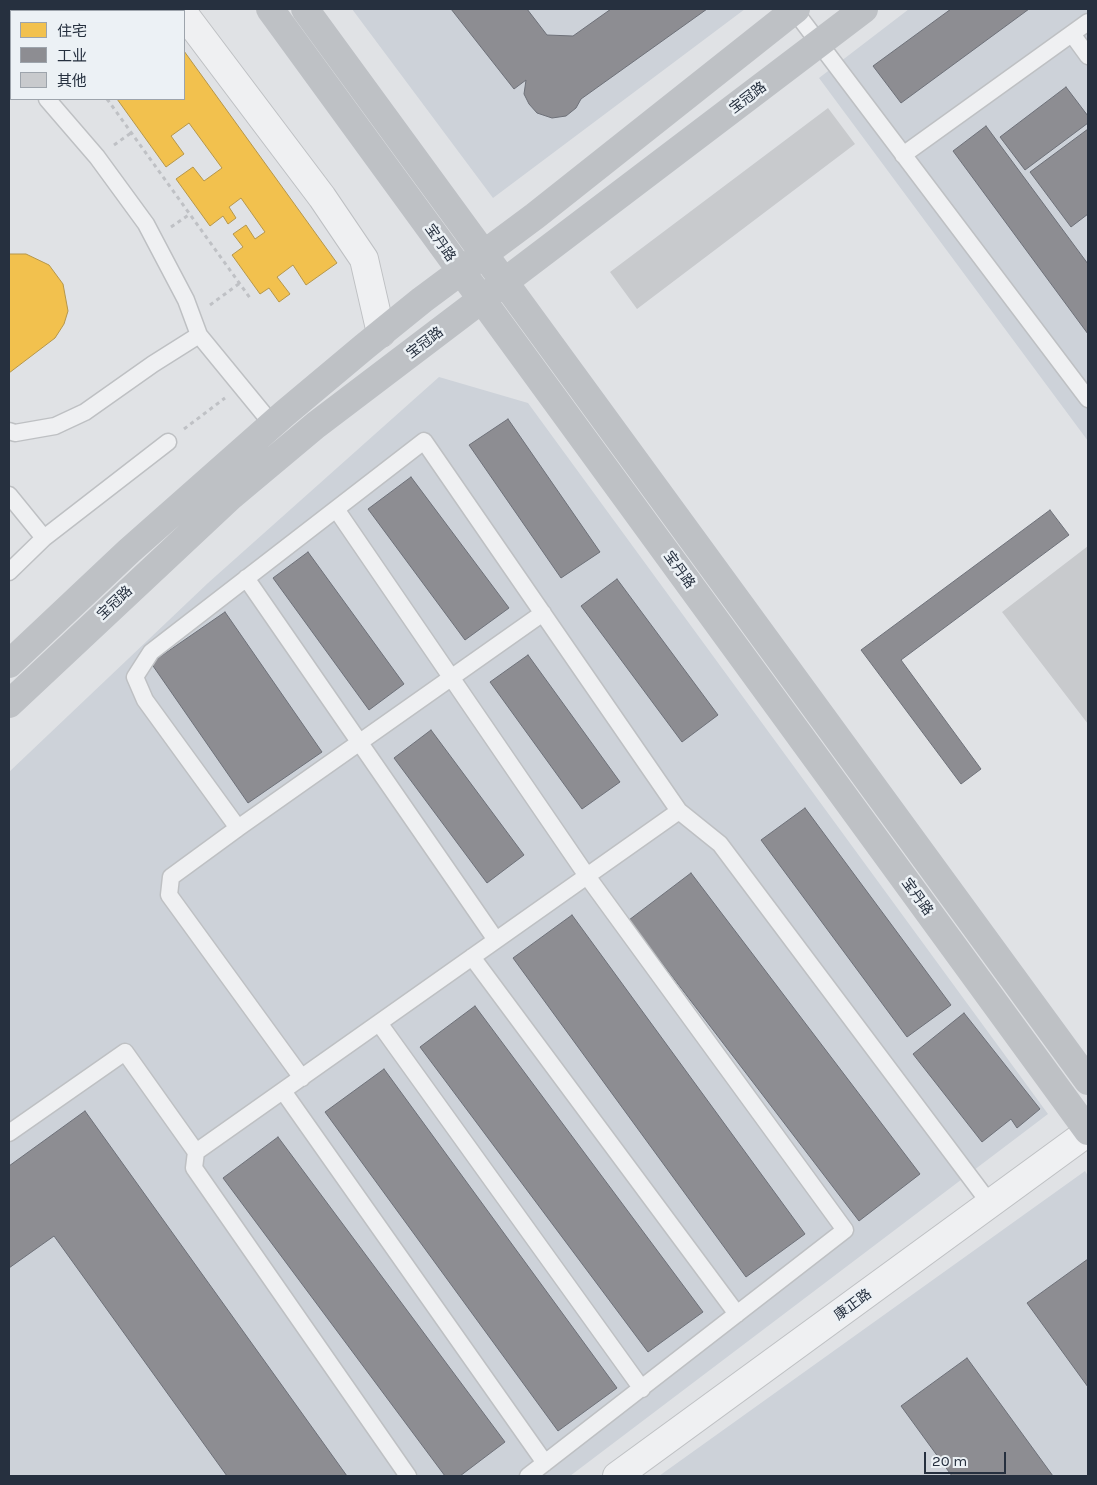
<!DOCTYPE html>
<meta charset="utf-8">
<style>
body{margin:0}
#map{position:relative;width:1097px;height:1485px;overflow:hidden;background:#e0e2e5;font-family:Karla,"Noto Sans SC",sans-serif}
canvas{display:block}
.frame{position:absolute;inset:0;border:10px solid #26303f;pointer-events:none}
.legend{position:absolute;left:10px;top:10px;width:175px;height:90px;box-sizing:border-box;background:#ecf1f5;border:1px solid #9da4ac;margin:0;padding:6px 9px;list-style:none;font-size:15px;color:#26303f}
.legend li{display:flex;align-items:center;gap:10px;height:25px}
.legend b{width:25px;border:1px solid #9da4ac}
.scale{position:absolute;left:924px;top:1452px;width:82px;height:22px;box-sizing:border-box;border:2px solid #26303f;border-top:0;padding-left:6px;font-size:15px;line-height:18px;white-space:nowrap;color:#26303f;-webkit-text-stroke:4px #ecf1f5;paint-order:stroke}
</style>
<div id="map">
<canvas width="1097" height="1485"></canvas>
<div class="frame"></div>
<ul class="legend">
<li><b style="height:14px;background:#f2c14e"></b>住宅</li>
<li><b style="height:14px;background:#8d8d92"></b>工业</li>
<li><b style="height:14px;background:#c8cacd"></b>其他</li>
</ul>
<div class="scale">20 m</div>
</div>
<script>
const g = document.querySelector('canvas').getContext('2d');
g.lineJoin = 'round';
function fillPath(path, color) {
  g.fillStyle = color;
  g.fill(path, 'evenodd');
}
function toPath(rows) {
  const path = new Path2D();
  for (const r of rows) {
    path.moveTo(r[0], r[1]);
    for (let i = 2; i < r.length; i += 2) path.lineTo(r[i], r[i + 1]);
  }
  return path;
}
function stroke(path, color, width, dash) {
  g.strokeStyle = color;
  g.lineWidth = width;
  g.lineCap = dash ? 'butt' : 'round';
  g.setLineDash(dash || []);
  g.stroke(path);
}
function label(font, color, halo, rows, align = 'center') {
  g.font = font + ' Karla,"Noto Sans SC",sans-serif';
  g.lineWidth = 5;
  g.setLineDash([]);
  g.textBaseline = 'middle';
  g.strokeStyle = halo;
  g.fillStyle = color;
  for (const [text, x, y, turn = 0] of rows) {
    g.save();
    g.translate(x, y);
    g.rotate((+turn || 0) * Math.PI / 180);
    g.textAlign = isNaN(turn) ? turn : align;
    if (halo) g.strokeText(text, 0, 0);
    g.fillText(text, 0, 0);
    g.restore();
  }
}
fillPath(toPath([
 [352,9,745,9,493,198],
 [909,9,1088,9,1088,441,819,78],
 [439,377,528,403,1048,1114,570,1476,9,1476,9,772,208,583],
 [1085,1171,1088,1176,1088,1476,659,1476]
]), '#cdd2d9');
const homes = toPath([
 [52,9,153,9,155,11,54,11,52,9],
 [184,51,337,263,306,285,293,265,277,277,290,294,279,302,269,288,260,294,232,255,243,247,233,234,246,225,255,239,265,232,241,198,229,207,236,218,228,224,223,216,210,226,176,179,193,167,204,181,222,168,189,123,171,136,184,154,166,167,117,99,184,99,184,51],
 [9,254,26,254,49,265,63,284,68,311,64,324,55,338,9,373,9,254]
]);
fillPath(homes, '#f2c14e');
stroke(homes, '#b5964a', 1);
const industry = toPath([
 [451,9,527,9,547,35,573,36,611,9,707,9,581,99,576,108,566,116,552,118,537,113,529,104,524,94,526,80,514,89,451,9],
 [951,9,1029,9,901,103,873,66,951,9],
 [1066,87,1088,116,1088,123,1025,170,1000,137,1066,87],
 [986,126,1088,264,1088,334,953,151,986,126],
 [1088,129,1088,214,1071,227,1030,172,1088,129],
 [508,419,600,552,561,578,469,445,508,419],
 [411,477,509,608,465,640,368,509,411,477],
 [1050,510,1069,535,901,660,981,769,961,784,861,650,1050,510],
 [308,552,404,684,369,710,273,578,308,552],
 [617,579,718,715,682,742,581,606,617,579],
 [225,612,322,752,248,803,151,663,225,612],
 [528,655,620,782,582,809,490,682,528,655],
 [431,730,524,855,487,883,394,758,431,730],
 [805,808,951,1005,907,1037,761,840,805,808],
 [691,873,920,1174,859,1221,629,920,691,873],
 [572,915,805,1234,746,1277,513,958,572,915],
 [475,1006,703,1312,648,1352,420,1047,475,1006],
 [964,1013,1040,1109,1017,1128,1011,1119,982,1142,913,1054,964,1013],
 [384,1069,617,1388,558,1431,325,1112,384,1069],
 [85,1111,347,1476,227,1476,54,1236,9,1268,9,1166,85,1111],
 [278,1137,505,1442,460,1476,445,1476,223,1178,278,1137],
 [1088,1259,1088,1387,1027,1303,1088,1259],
 [967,1358,1053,1476,952,1476,901,1406,967,1358]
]);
fillPath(industry, '#8d8d92');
stroke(industry, '#6e7179', 1);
fillPath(toPath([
 [828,108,855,144,637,309,610,272],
 [1088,546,1088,724,1002,612]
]), '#c8cacd');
const lane = toPath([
 [789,9,794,10,819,43,1088,399],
 [1072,34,1088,56],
 [9,54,11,57],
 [47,99,97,157,146,224,186,300,199,335,272,424],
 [903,155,1088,22],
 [9,431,15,433,55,426,85,412,153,364,199,335],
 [9,495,44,538],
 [336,509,587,876,845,1230,528,1476],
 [9,572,44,538,168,442],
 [246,578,496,940],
 [679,811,720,844,991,1205],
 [238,828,543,613],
 [472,957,737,1314],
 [379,1023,642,1389],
 [283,1091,545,1463],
 [9,1133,125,1052,196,1152,679,811,424,441,151,652,135,677,145,700,238,828,171,877,169,895,302,1078],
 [196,1152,194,1168,408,1476]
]);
const street = toPath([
 [184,14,322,197,364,259,381,333],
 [617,1476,1088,1132]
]);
stroke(lane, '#bec0c3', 19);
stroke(street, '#bec0c3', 30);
stroke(toPath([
 [40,9,43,11],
 [107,99,250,298],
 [114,145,131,133],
 [171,227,190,214],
 [210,305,240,283],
 [184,429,225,398]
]), '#bfc1c5', 3, [4, 4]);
stroke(lane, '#eff0f2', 16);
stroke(street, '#eff0f2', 28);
stroke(toPath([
 [270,9,1088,1131],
 [305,9,1088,1081],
 [9,664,129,551,284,414,364,347,422,300,535,216,796,9],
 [9,704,230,497,316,425,864,9]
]), '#bec1c5', 28);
label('14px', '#26303f', '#ecf1f5', [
 ["宝冠路",748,98,-37],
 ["宝丹路",440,243,55],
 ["宝冠路",425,343,-37],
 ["宝丹路",679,570,54],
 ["宝冠路",115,603,-43],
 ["宝丹路",917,897,54],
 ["康正路",853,1305,-36]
]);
</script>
